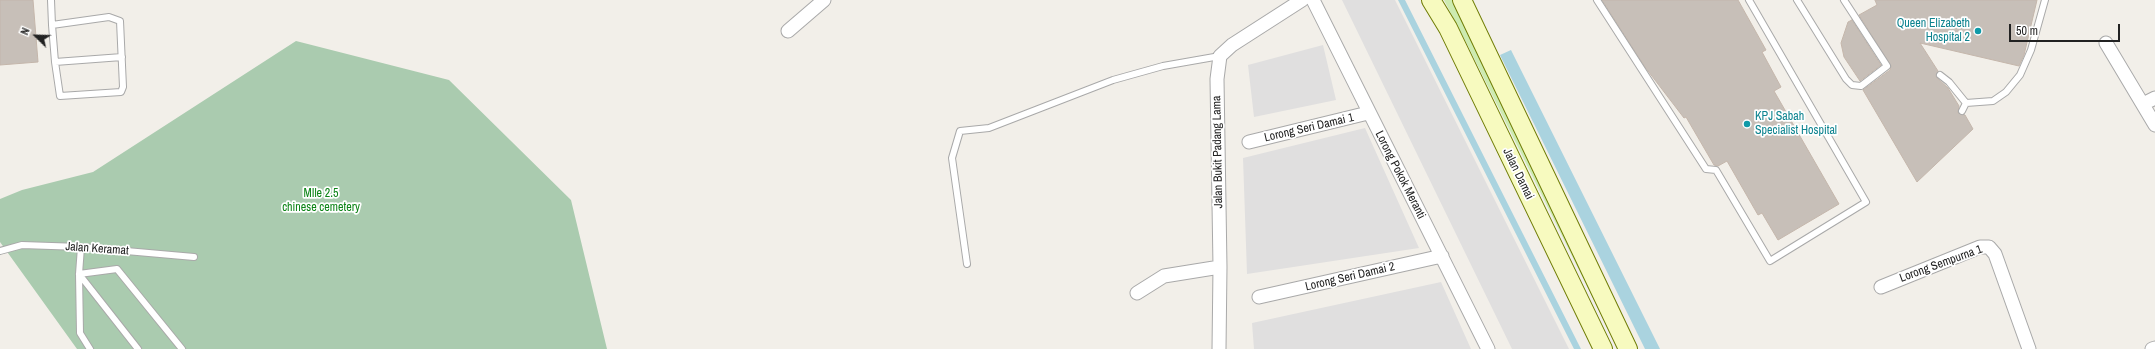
<!DOCTYPE html>
<style>
body{margin:0}
#map{position:relative;width:2155px;height:349px;overflow:hidden;background:#f2efe9;font-family:"Archivo Narrow",sans-serif}
canvas{display:block}
.north{position:absolute;left:16px;top:16px;width:40px;height:40px;-webkit-text-stroke:3px #fff;paint-order:stroke;rotate:293deg;font-size:11px;font-weight:700;line-height:16px;text-align:center;color:#222}
.north::after{content:'';display:block;margin:auto;width:14px;height:18px;background:#222;clip-path:polygon(50% 0,100% 100%,50% 72%,0 100%)}
.scale{position:absolute;left:2009px;top:24px;width:111px;height:18px;box-sizing:border-box;border:2px solid #222;border-top:0;padding-left:5px;font-size:12px;line-height:14px;white-space:nowrap;color:#222;-webkit-text-stroke:3px #fff;paint-order:stroke}
</style>
<div id="map">
<canvas width="2155" height="349"></canvas>
<div class="north">N</div>
<div class="scale">50 m</div>
</div>
<script>
const g = document.querySelector('canvas').getContext('2d');
g.lineJoin = 'round';
function fillPath(path, color) {
  g.fillStyle = color;
  g.fill(path, 'evenodd');
}
function toPath(rows) {
  const path = new Path2D();
  for (const r of rows) {
    path.moveTo(r[0], r[1]);
    for (let i = 2; i < r.length; i += 2) path.lineTo(r[i], r[i + 1]);
  }
  return path;
}
function stroke(path, color, width, dash) {
  g.strokeStyle = color;
  g.lineWidth = width;
  g.lineCap = dash ? 'butt' : 'round';
  g.setLineDash(dash || []);
  g.stroke(path);
}
function label(font, color, halo, rows, align = 'center') {
  g.font = font + ' "Archivo Narrow",sans-serif';
  g.lineWidth = 3.5;
  g.setLineDash([]);
  g.textBaseline = 'middle';
  g.strokeStyle = halo;
  g.fillStyle = color;
  for (const [text, x, y, turn = 0] of rows) {
    g.save();
    g.translate(x, y);
    g.rotate((+turn || 0) * Math.PI / 180);
    g.textAlign = isNaN(turn) ? turn : align;
    if (halo) g.strokeText(text, 0, 0);
    g.fillText(text, 0, 0);
    g.restore();
  }
}
fillPath(toPath([
 [1342,0,1395,0,1569,349,1512,349],
 [1323,45,1336,100,1254,117,1248,65],
 [1365,128,1419,248,1247,274,1243,158],
 [1441,282,1471,349,1254,349,1252,323]
]), '#e0dfdf');
fillPath(toPath([
 [1444,0,1453,0,1624,349,1618,349,1468,46]
]), '#cdebb0');
fillPath(toPath([
 [296,41,449,80,571,200,607,349,77,349,0,242,0,199,22,190,93,172]
]), '#aacbaf');
fillPath(toPath([
 [1398,0,1405,0,1581,349,1574,349],
 [1511,50,1660,349,1645,349,1500,55]
]), '#aad3df');
const building = toPath([
 [0,0,33,0,38,62,0,65,0,0],
 [1602,0,1738,0,1766,50,1762,52,1781,87,1774,91,1839,204,1778,240,1762,213,1758,215,1727,161,1718,166,1714,165,1686,117,1684,118,1645,67,1602,0],
 [1875,0,2037,0,2024,55,2019,66,1920,43,1938,71,1936,77,1948,88,1959,106,1958,113,1965,115,1973,129,1917,182,1863,90,1890,70,1891,66,1859,15,1877,5,1875,0],
 [1852,20,1881,65,1860,81,1844,57,1841,43,1848,22,1852,20]
]);
fillPath(building, '#c7bfb8');
stroke(building, '#c4b6ab', 1);
const service = toPath([
 [51,0,52,25,55,62,60,96,121,92,123,87,120,21,109,17,52,25],
 [1597,0,1706,169,1716,170,1770,261,1866,202,1749,0],
 [1797,0,1846,79,1852,85,1861,86,1887,66,1844,0],
 [55,62,122,57],
 [1940,75,1949,82,1966,103],
 [1962,111,1966,103,1993,101,2006,92,2020,75,2031,50,2045,0],
 [81,247,79,274,80,333,90,349],
 [0,251,22,245,81,247,194,257],
 [967,264,952,158,960,131,989,128,1113,80,1163,66,1220,56],
 [138,349,79,274,117,269,182,349]
]);
const minor = toPath([
 [1313,0,1488,349],
 [788,31,824,0],
 [2106,43,2155,125],
 [2143,104,2155,98],
 [1249,142,1368,113],
 [1881,287,1980,247,1989,247,1995,254,2029,349],
 [1137,293,1164,276,1220,267],
 [1259,297,1442,256],
 [1219,349,1220,267,1217,79,1220,56,1232,45,1302,0],
 [2152,349,2155,348]
]);
const secondary = toPath([
 [1431,0,1448,28,1603,349],
 [1462,0,1628,349]
]);
stroke(service, '#a9a9a9', 8);
stroke(minor, '#a9a9a9', 15);
stroke(secondary, '#707d05', 20);
stroke(service, '#fff', 6);
stroke(minor, '#fff', 13);
stroke(secondary, '#f7fabf', 18);
for (const [x, y, r, color] of [
 [1978,31,4,"#0f9aa8"],
 [1747,124,4,"#0f9aa8"]
]) {
  const dot = new Path2D();
  dot.arc(x, y, r, 0, 2 * Math.PI);
  g.fillStyle = color;
  g.fill(dot);
  stroke(dot, '#fff', 1.5);
}
label('12px', '#0d838f', '#fff', [
 ["Queen Elizabeth",1970,24],
 ["Hospital 2",1970,38],
 ["KPJ Sabah",1755,117,"left"],
 ["Specialist Hospital",1755,131,"left"]
], 'right');
label('12px', '#222', '#fff', [
 ["Lorong Seri Damai 1",1309,128,-13],
 ["Jalan Bukit Padang Lama",1218,152,-91],
 ["Jalan Damai",1518,174,64],
 ["Lorong Pokok Meranti",1400,175,63],
 ["Jalan Keramat",97,249,4],
 ["Lorong Sempurna 1",1941,264,-20],
 ["Lorong Seri Damai 2",1350,277,-13]
]);
label('12px', '#0c8416', '#fff', [
 ["MIle 2.5",321,194],
 ["chinese cemetery",321,208]
]);
</script>
